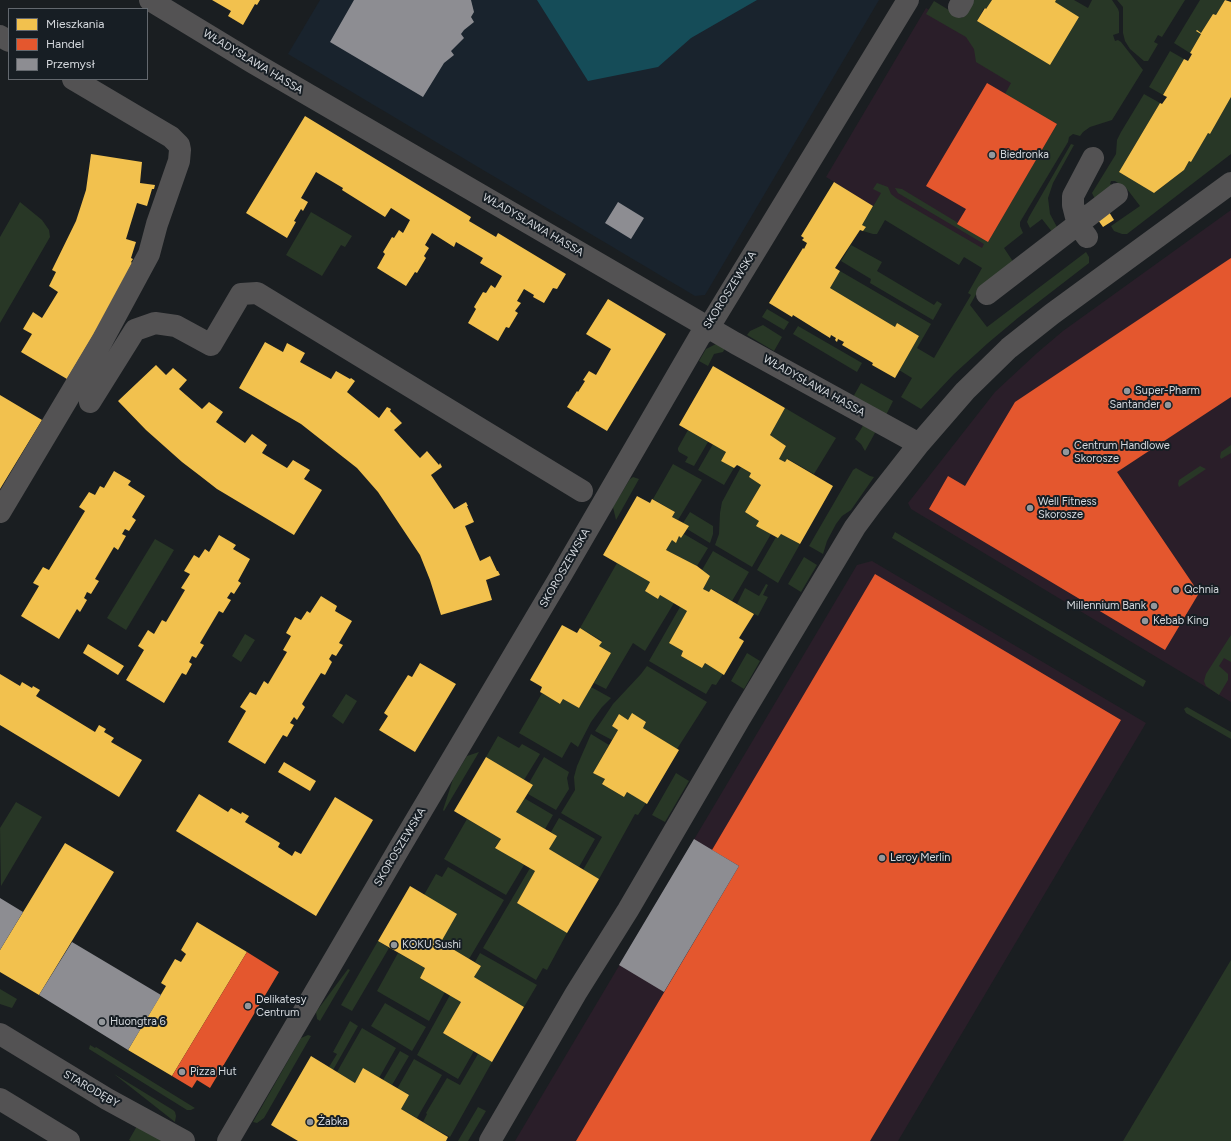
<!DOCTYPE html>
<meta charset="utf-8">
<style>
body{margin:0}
#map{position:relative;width:1231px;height:1141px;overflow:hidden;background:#1a1e21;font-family:Figtree,sans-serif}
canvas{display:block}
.legend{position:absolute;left:8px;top:8px;width:140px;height:72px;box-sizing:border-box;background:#171e24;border:1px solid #63686e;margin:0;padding:5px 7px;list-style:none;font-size:12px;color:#d4d8dd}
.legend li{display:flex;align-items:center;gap:8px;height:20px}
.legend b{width:20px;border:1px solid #63686e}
</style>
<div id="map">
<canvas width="1231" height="1141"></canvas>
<ul class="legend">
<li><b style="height:11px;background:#f2c14e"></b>Mieszkania</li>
<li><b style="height:11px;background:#e4572e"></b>Handel</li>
<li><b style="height:11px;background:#8d8d92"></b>Przemysł</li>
</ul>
</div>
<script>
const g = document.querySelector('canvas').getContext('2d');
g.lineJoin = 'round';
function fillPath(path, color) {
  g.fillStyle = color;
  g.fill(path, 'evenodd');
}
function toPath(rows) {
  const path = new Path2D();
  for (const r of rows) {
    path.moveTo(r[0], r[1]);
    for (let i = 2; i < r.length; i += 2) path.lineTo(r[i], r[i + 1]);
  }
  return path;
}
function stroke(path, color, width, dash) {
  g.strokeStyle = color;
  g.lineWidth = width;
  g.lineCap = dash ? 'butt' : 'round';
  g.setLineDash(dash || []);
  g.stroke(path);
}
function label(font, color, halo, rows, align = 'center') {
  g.font = font + ' Figtree,sans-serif';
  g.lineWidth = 4;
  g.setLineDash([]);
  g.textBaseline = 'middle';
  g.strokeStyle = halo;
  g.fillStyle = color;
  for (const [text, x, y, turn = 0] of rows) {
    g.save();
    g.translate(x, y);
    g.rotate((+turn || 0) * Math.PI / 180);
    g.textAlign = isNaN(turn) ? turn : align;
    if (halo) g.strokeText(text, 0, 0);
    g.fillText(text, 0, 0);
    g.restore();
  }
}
fillPath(toPath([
 [926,8,1085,103,994,256,881,194,873,206,826,177],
 [1231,210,1231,702,911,509,908,503,995,392,1037,353,1063,331],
 [872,561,1146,723,898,1141,515,1141,857,565]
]), '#2a1e29');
fillPath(toPath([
 [320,0,879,0,705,295,695,296,288,54]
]), '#19232d');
fillPath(toPath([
 [973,0,992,0,986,9,984,8,977,21,1050,65,1055,2,1056,0,1074,0,1088,8,1092,0,1112,0,1118,9,1119,12,1119,33,1113,35,1115,41,1118,40,1121,42,1143,70,1112,120,1090,127,1083,132,1080,136,1073,134,1069,137,1068,142,1020,222,1020,226,1023,233,1004,248,1014,263,979,289,970,305,987,327,1086,252,1089,257,1089,263,1019,317,988,343,954,374,921,409,901,397,912,378,899,370,919,336,897,323,895,327,830,288,840,271,931,324,917,348,934,358,971,295,968,293,982,268,964,257,959,265,885,220,877,234,873,234,863,231,866,227,862,225,881,193,873,189,877,183,888,187,891,194,896,198,982,248,984,244,898,193,895,188,902,189,988,241,1057,124,1005,94,1011,83,976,62,974,49,966,37,926,14,934,1,962,18],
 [1117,0,1185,0,1162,37,1158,35,1154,42,1158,44,1148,61,1144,61,1130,49,1125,41,1123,33,1123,7],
 [1200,0,1225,0,1216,15,1213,14,1201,33,1196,31,1201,34,1190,53,1174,43],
 [1170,51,1184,59,1163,95,1149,87],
 [1144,94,1160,103,1119,172,1154,193,1184,170,1189,161,1191,162,1208,133,1210,134,1231,97,1231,154,1127,234,1122,234,1114,231,1111,226,1140,206,1127,189,1115,181,1111,181,1110,184,1113,185,1095,199,1092,193,1116,154,1117,140,1121,132],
 [1071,144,1074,145,1053,183,1048,198,1050,214,1058,229,1053,233,1042,219,1030,228,1027,222,1029,217],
 [20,202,42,220,49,230,50,237,0,323,0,237],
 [311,212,352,236,345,247,341,245,322,276,286,255],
 [851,245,882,262,877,271,934,305,937,301,942,304,933,320,870,283,871,279,841,261],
 [767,309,789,322,784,330,762,317],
 [763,325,782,337,774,351,747,335,750,331],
 [798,326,862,363,857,372,793,334],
 [716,344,726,346,723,352,714,354,708,366,699,361,706,349],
 [861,383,893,401,886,415,853,397],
 [785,408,836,438,814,474,788,459,785,462,779,459,786,446,770,435],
 [864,424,876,431,865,451,861,444,855,439],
 [688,430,708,442,694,466,685,462,688,457,679,452,678,450,678,448],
 [713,444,726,452,721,461,734,468,724,485,698,470],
 [1231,445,1231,453,1221,459,1220,457,1221,452],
 [673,464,702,480,678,520,672,517,675,512,653,499],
 [1200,466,1206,469,1179,487,1178,484,1179,480],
 [741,467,751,473,749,477,761,485,745,512,759,521,757,526,771,534,752,567,715,545,719,534,720,513,722,502],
 [856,468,870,476,874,477,851,510,842,516,836,524,827,541,823,554,809,546,853,470],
 [633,477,639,479,616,520,613,507,630,479],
 [690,512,713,526,713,534,710,543,687,529,688,526,683,523],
 [895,532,1146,681,1143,687,892,538],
 [684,534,708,548,697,566,666,550,672,540,676,542,679,536,681,538],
 [781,534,800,544,778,583,757,570,776,537,778,538],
 [155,539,174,550,126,630,107,618],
 [713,551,749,572,732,601,712,589,709,592,703,589,710,576,702,572,702,570],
 [804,557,817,565,801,592,788,584],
 [617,563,650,582,645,591,658,599,660,595,674,603,645,651,633,643,606,689,594,683,611,653,599,646,602,641,580,628],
 [766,584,768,585,763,595,768,597,758,616,737,604,745,588,759,596],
 [680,607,687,611,669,643,683,651,681,656,702,668,705,663,723,674,716,685,712,684,706,694,649,661],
 [245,634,255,640,241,662,232,656],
 [1231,635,1231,662,1224,658,1219,666,1228,674,1228,680,1219,695,1206,686,1204,681,1206,674],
 [747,653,760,661,744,689,731,681],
 [647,666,707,702,677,749,643,728,646,722,632,714,628,720,619,714,612,726,618,730,612,740,595,731,613,704,641,674],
 [591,687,611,698,602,707,591,722,578,747,571,742,562,758,519,733,542,693,560,704,563,699,579,708],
 [346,694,357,701,343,724,332,716],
 [1187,707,1231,732,1231,739,1186,713,1184,709],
 [591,734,609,745,593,773,605,779,602,784,624,797,627,792,646,803,638,815,635,814,599,879,583,870,602,837,561,813,575,790,574,777,577,766],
 [498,736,519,748,522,744,540,754,524,780,486,757],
 [479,752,444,811,443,810,453,779,467,756],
 [544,757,569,772,567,778,569,789,556,810,528,794,533,785,529,783],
 [676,773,689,781,665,822,652,815],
 [524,798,553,815,545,829,516,812],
 [16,802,42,817,1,886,0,828],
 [559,818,595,839,579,867,549,849,556,836,551,832],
 [467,819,501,839,495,847,524,865,506,895,444,859],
 [448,867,504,900,469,959,441,942,424,895,436,874,442,877],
 [530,868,535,871,517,903,567,933,547,970,543,968,536,980,483,948],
 [378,941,389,948,352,1011,341,1005],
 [398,953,425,968,420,978,445,992,429,1021,377,991],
 [480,953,537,985,524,1007,474,977,481,966,475,962],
 [1231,960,1231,1141,1123,1141],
 [348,969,350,970,320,1021,317,1019,316,1012],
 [0,989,17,999,12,1008,0,1004],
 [450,995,461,1002,443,1033,474,1051,458,1079,417,1055],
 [385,1003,426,1027,412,1051,371,1026],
 [350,1021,358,1026,333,1070,329,1067,337,1054,333,1052],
 [362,1028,396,1048,379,1078,363,1069,355,1083,337,1072],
 [308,1035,311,1036,264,1118,257,1123,253,1122,301,1038],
 [90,1045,95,1048,96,1047,195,1108,191,1110,187,1110,89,1049],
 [400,1051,409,1056,392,1085,383,1080],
 [478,1054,492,1062,450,1137,423,1122,427,1114,426,1113,447,1078,460,1085],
 [414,1059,442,1075,417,1118,401,1109,397,1089],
 [114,1074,173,1110,175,1112,176,1116,175,1122],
 [478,1107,486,1111,468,1141,458,1141],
 [137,1126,162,1141,131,1141,129,1140]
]), '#283726');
fillPath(toPath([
 [537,0,757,0,691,38,658,67,588,81]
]), '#154c58');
fillPath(toPath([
 [212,0,260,0,257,5,255,4,243,25,228,16,231,11],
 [992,0,1056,0,1055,2,1079,17,1050,65,977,21,985,8,986,9],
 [1225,0,1231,2,1231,97,1210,134,1208,133,1191,162,1189,161,1184,170,1154,193,1119,172,1160,103,1162,104,1167,97,1163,95,1184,59,1188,61,1192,54,1190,53,1201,34,1196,31,1197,30,1201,33,1213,14,1216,15],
 [305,116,471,217,469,221,496,237,498,233,566,274,557,289,553,288,544,303,533,297,534,295,524,289,517,301,521,303,515,311,518,313,509,328,506,327,498,341,468,323,476,309,474,307,483,292,486,293,491,285,495,288,502,276,480,263,483,258,456,242,454,247,432,233,425,245,429,248,424,256,426,258,417,273,415,272,406,286,377,268,385,254,383,252,392,237,394,238,399,230,403,233,410,220,391,208,385,217,342,190,343,188,316,172,301,198,308,202,303,211,301,209,294,221,296,222,287,238,246,213],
 [91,154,142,162,140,183,155,185,154,189,152,189,147,206,137,203,126,239,136,242,131,258,133,259,131,262,132,263,113,302,67,379,21,352,32,334,23,329,33,312,42,318,58,292,49,286,56,272,52,270,76,221,86,190],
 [834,182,873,206,862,225,866,227,863,231,860,230,835,268,840,271,830,288,895,327,897,323,919,336,895,378,872,365,873,363,842,345,844,342,838,339,837,342,835,340,836,338,831,335,830,338,793,315,792,317,769,303,803,248,804,249,807,243,802,240,804,238,801,236],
 [1109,212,1114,220,1103,227,1098,220],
 [608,299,666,334,607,431,567,407,577,391,578,392,585,381,583,380,589,371,596,375,611,349,586,334],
 [265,342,283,352,287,343,305,353,300,362,331,379,336,371,350,379,351,378,355,381,347,392,379,418,387,407,391,409,390,411,402,423,394,430,420,458,427,451,439,465,440,463,442,467,431,475,454,509,466,502,468,506,467,506,474,522,465,526,480,561,490,556,497,571,498,571,500,575,486,580,492,600,441,615,430,580,420,555,378,492,357,468,301,424,239,388],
 [156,365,166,375,173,368,187,380,179,389,202,409,209,402,223,412,216,422,245,443,252,434,267,445,262,453,287,468,293,460,310,470,304,479,322,490,294,535,217,489,199,475,182,462,146,430,118,401],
 [713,366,785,408,770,435,786,446,779,459,785,462,787,459,833,486,800,544,781,534,778,538,756,526,759,521,745,512,761,485,749,477,751,473,739,466,737,465,734,468,721,461,726,452,679,425],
 [0,395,42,420,0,489],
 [114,471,131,481,128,485,145,496,132,517,136,520,129,531,125,529,122,534,126,536,118,550,114,547,95,579,99,581,91,594,87,592,84,598,87,600,80,612,77,609,59,639,21,616,39,586,33,583,43,567,49,570,85,511,79,507,89,492,95,495,100,486,104,488],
 [637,496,650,503,652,499,675,512,672,517,689,526,681,538,679,536,676,543,672,540,666,550,697,566,710,576,703,589,709,592,711,589,754,614,739,638,744,641,724,675,705,663,702,668,681,656,683,651,669,643,687,611,660,595,658,599,645,591,650,582,603,555],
 [219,535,236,545,233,549,250,559,238,581,241,583,234,594,231,592,227,598,231,600,223,613,219,611,200,643,204,645,196,658,192,656,189,662,192,664,186,675,182,673,164,703,126,680,144,650,138,646,148,630,154,634,162,620,166,622,185,590,181,588,190,574,184,571,194,555,199,558,205,549,209,552],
 [321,596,337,606,335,611,352,621,339,643,343,645,336,656,332,654,329,659,332,662,325,675,321,673,302,704,305,707,297,720,294,717,290,723,294,725,287,737,283,735,265,764,228,742,246,711,240,707,250,692,256,695,264,681,268,684,287,652,283,650,291,636,286,633,295,617,301,620,307,611,310,613],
 [562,625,577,633,580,628,602,642,599,646,611,653,579,708,563,699,560,704,542,693,540,692,542,687,530,680],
 [88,644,124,666,118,675,83,653],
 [420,663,456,684,415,752,379,730,388,716,384,713,408,675,412,677],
 [0,674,20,686,22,682,32,688,33,686,40,690,36,696,95,732,99,725,106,729,104,732,114,738,111,742,142,760,119,797,0,725],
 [632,713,646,722,643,728,679,750,647,804,627,792,624,797,602,784,605,779,593,773,618,730,612,726,619,714,628,720],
 [486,757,533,785,516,812,557,836,549,849,599,879,567,933,517,903,535,871,495,848,501,839,454,811],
 [284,762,316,781,310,791,278,772],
 [199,794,228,812,231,808,241,814,242,812,249,816,245,822,280,843,278,847,292,856,295,851,301,854,335,797,373,820,316,916,176,831],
 [65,843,114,872,39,995,0,972,0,950],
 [410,886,457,914,441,942,481,966,474,977,524,1007,492,1062,443,1033,461,1002,420,978,425,968,378,941],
 [197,922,247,952,172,1076,128,1050,166,986,161,983,165,976,175,959,181,962,186,954,181,950],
 [311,1056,355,1083,363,1068,409,1095,401,1109,448,1137,446,1141,298,1141,271,1125]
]), '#f2c14e');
fillPath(toPath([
 [987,83,1057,124,988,242,957,224,966,209,926,186],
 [1231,258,1231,397,1117,472,1199,593,1165,650,929,509,948,476,965,486,1015,402],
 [875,574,1121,720,870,1141,576,1141,739,866,712,850],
 [247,952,279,972,210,1088,197,1080,192,1088,172,1076]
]), '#e4572e');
fillPath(toPath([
 [354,0,471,0,474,12,471,17,474,22,464,30,461,34,464,38,451,51,454,55,444,63,423,97,330,42],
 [618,202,644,218,631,239,605,223],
 [694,839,739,866,664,992,619,965],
 [0,898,23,912,0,950],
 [72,942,161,995,128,1050,39,995]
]), '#8d8d92');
stroke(toPath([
 [150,0,252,62,735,343,919,444],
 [959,7,963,0],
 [0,36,9,41],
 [1087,237,1078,225,1073,205,1073,196,1093,158],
 [987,294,1117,194],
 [90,402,135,330,155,323,176,326,211,345,241,294,257,293,582,491],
 [0,512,102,341,149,254,157,224,179,161,180,150,179,145,171,137,73,79],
 [0,1034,107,1099,184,1141],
 [0,1099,69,1141],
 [228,1141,400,847,563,572,700,336,709,327,908,0],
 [490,1141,576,993,628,910,739,720,855,527,872,504,919,444,965,391,1009,348,1052,314,1231,183]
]), '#535253', 22);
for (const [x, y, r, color] of [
 [992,155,4,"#93979b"],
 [1127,391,4,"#93979b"],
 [1168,405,4,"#93979b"],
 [1066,452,4,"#93979b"],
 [1030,508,4,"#93979b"],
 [1176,590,4,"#93979b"],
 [1154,606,4,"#93979b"],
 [1145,621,4,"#93979b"],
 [882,858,4,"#93979b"],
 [394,945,4,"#93979b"],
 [248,1006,4,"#93979b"],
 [102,1022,4,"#93979b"],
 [182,1072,4,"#93979b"],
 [310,1122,4,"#93979b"]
]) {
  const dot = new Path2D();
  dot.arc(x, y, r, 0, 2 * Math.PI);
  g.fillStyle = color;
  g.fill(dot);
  stroke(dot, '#171e24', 1.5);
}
label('11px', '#d4d8dd', '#171e24', [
 ["WŁADYSŁAWA HASSA",253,62,31],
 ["WŁADYSŁAWA HASSA",533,225,30],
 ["SKOROSZEWSKA",730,290,-58],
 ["WŁADYSŁAWA HASSA",814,386,29],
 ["SKOROSZEWSKA",565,568,-60],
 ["SKOROSZEWSKA",400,847,-59],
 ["STARODĘBY",91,1089,30]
]);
label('11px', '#d4d8dd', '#171e24', [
 ["Biedronka",1000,155],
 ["Super-Pharm",1135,391],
 ["Santander",1160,405,"right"],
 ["Centrum Handlowe",1074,446],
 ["Skorosze",1074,459],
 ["Well Fitness",1038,502],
 ["Skorosze",1038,515],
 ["Qchnia",1184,590],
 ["Millennium Bank",1146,606,"right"],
 ["Kebab King",1153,621],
 ["Leroy Merlin",890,858],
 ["KOKU Sushi",402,945],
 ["Delikatesy",256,1000],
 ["Centrum",256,1013],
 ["Huongtra 6",110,1022],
 ["Pizza Hut",190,1072],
 ["Żabka",318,1122]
], 'left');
</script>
